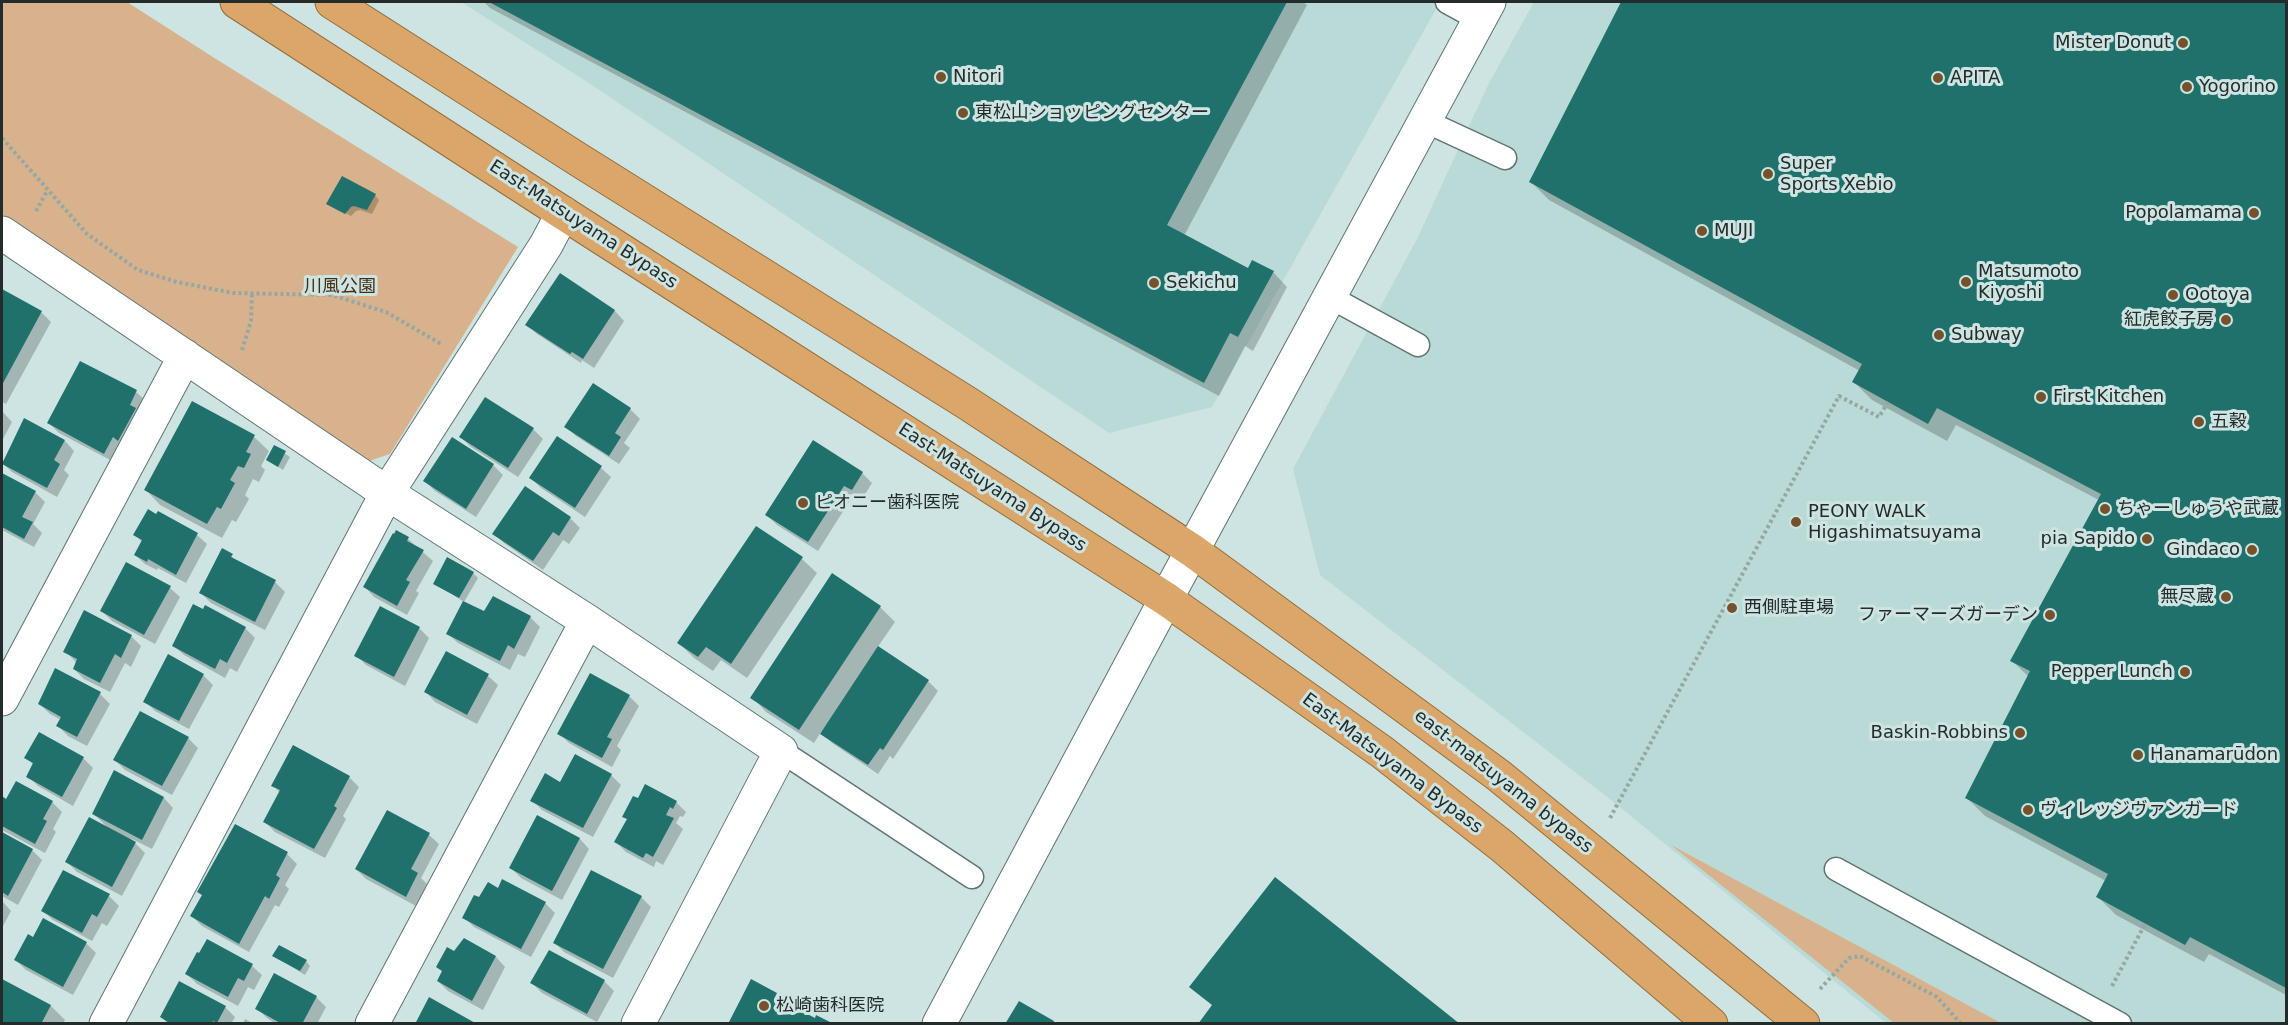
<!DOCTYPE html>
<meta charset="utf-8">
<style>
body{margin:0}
#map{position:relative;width:2288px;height:1025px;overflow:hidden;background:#cde4e2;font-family:"DejaVu Sans",sans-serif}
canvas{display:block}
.frame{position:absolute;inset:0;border:3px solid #232b2b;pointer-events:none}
</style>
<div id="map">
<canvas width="2288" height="1025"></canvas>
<div class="frame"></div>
</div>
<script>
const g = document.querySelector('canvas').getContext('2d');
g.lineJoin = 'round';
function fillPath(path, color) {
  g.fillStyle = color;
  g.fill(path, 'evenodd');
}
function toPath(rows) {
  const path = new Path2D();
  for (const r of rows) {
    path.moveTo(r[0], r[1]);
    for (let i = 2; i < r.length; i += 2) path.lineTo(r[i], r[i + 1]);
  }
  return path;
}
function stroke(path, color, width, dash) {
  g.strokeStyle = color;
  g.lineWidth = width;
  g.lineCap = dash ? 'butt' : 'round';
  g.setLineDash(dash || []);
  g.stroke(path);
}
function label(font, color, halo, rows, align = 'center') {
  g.font = font + ' "DejaVu Sans","Noto Sans JP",sans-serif';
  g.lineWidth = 6;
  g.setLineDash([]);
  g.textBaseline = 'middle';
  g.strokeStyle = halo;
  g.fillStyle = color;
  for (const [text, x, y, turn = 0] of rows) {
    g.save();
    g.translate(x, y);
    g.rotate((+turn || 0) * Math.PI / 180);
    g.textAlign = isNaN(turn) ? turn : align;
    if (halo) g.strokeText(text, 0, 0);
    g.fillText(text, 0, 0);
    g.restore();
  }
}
fillPath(toPath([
 [461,2,1440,2,1212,407,1109,433,589,83],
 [1534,2,2286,2,2286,1023,1886,1023,1606,796,1320,575,1293,469,1417,239,1488,85]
]), '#badad7');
fillPath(toPath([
 [2,2,127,2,216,59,518,247,390,454,369,461,2,214],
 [1671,845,2001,1023,1894,1023]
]), '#d7b28c');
fillPath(toPath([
 [484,2,1303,2,1307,5,1184,236,1248,270,1273,272,1287,287,1253,351,1245,346,1219,396,490,8],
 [1623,2,2286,2,2286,995,2209,954,2204,962,2116,915,2098,897,2106,881,1985,816,1967,798,2029,677,2012,661,2099,500,1956,425,1947,441,1872,400,1854,382,1860,371,1549,200,1531,182],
 [375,195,379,200,372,214,360,210,356,211,351,216,328,204],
 [560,275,615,311,624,321,594,368,582,360,581,363,537,334,527,324],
 [2,290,41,312,51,322,6,404,2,402],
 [80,363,136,392,146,401,114,462,59,433,49,423],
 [193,403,254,437,269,451,261,466,265,470,259,482,253,479,245,495,249,499,236,522,232,520,222,538,160,505,146,490],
 [630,409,640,419,624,443,630,448,619,464,576,436,566,427],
 [2,411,12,422,2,441],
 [25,420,65,441,74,451,64,470,69,475,57,497,12,472,2,463],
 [533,429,543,439,518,477,471,447,461,437],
 [557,438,601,468,611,477,585,517,541,488,531,478],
 [452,439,494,466,503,475,476,517,435,491,425,481],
 [814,442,862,473,872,483,862,499,854,494,818,551,777,525,767,515],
 [275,447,290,457,283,470,268,460],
 [2,475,35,492,45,502,33,524,42,533,34,547,2,530],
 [570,518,580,528,569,544,563,540,543,570,504,543,494,533],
 [757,528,802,559,817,573,747,678,721,660,713,671,694,658,679,643],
 [135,535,197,535,207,544,186,583,158,568,157,570,145,564,135,555,142,542],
 [408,539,433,561,416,591,419,593,407,615,374,597,365,587],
 [223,550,241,564,275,582,285,592,265,630,211,603,201,593],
 [473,573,478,578,464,602,435,583],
 [833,576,880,607,895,622,877,648,928,681,938,691,893,759,890,756,878,774,832,743,821,732,814,743,766,712,752,697],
 [170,588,180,597,155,644,112,621,102,611],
 [381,608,420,629,429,638,405,686,366,665,356,655],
 [485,613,530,617,540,627,525,657,518,654,510,670,458,643,448,634],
 [245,628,255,638,237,672,230,668,225,678,184,655,174,646],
 [131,636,141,646,131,667,125,663,110,692,84,679,74,669,77,663,65,651],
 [446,653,488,676,498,685,477,724,435,702,426,692],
 [203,675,213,685,189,729,155,711,145,701],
 [100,694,110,704,87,746,68,736,58,726,61,720,50,714,40,704],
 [629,696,639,706,617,746,621,750,612,767,569,743,559,733],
 [40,734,83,758,93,768,73,806,38,786,28,776,34,765,26,758],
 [188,738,198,748,172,795,125,770,115,760],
 [575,756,611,775,621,785,593,837,542,810,532,800,561,784],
 [115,772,164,798,173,808,152,849,130,838,145,853,122,896,77,872,67,862,108,828,93,813],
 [349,777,359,787,343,816,346,819,325,858,275,832,265,822,280,793,273,785],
 [2,798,7,801,52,802,62,812,53,829,56,832,45,853,2,830],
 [676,802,686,812,683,817,680,816,676,823,683,829,663,865,656,861,654,867,626,852,616,842,628,820,624,816],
 [538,817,580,839,589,849,562,900,521,878,511,868],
 [2,834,32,850,42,860,18,905,2,896],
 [429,835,439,844,421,878,427,884,416,906,366,879,356,869],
 [287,854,297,864,285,885,289,889,279,907,275,905,249,952,202,926,192,916,203,896,199,892],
 [499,890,545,903,555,913,531,957,474,927,464,917,480,900],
 [109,896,119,906,107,926,102,923,92,941,53,920,43,911],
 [641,897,651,907,613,978,564,952,555,943],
 [2,901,11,911,2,928],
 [465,940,496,957,505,967,483,1010,448,991,438,981],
 [86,943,96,953,73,995,26,970,16,960],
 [274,956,306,961,310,966,305,975],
 [252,966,262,975,254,990,248,987,238,1006,197,984,187,974],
 [2,980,51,1006,65,1020,63,1024,2,1024],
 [604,981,614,991,597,1022,542,993,532,983],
 [316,997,326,1007,317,1024,276,1024,267,1018,257,1008],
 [225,1007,235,1017,231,1024,168,1024,162,1017],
 [245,1019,254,1024,243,1024]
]), '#0003');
fillPath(toPath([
 [489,2,1287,2,1167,225,1248,268,1252,260,1274,271,1238,337,1230,333,1204,383],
 [1621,2,2286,2,2286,988,2190,937,2185,945,2096,897,2108,874,1965,798,2030,671,2010,661,2101,494,1937,408,1928,424,1852,382,1862,364,1529,182],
 [342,176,376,194,367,210,354,206,351,207,345,214,326,204],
 [560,273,615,310,583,359,572,352,570,354,525,325],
 [2,289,42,311,2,385],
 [80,361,137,390,130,405,136,408,118,441,113,437,104,454,47,423],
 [593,383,631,408,615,433,621,437,609,456,564,427],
 [485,397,534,428,508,468,459,437],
 [192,401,255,435,246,452,251,454,244,468,238,466,230,480,235,483,221,509,217,507,207,524,144,490],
 [24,418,65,440,54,460,60,464,47,488,2,464],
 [557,436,602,466,575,508,529,478],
 [452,437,494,464,466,509,423,481],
 [813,440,863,472,852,490,844,486,808,542,765,515],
 [274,445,286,451,278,467,266,460],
 [2,473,36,491,22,517,33,522,24,539,2,527],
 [525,486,571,517,559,536,553,532,533,561,492,534],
 [148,509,156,514,158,511,198,533,176,575,148,559,147,562,134,555,142,540,133,535],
 [756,526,803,557,731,664,706,647,698,657,677,643],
 [396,530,409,537,407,541,424,550,406,580,410,582,397,606,363,587,393,533,394,534],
 [222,548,233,554,231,557,276,580,255,622,199,593],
 [447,557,474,572,459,598,433,584],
 [126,562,171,586,144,635,100,611],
 [832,573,881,606,799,730,750,698],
 [493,596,531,616,514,649,508,645,500,661,446,634,463,601,484,611],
 [193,604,203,609,205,605,246,627,227,663,220,659,215,669,172,646],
 [380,606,420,627,394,677,354,656],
 [84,610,132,635,121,658,115,654,100,683,73,669,77,659,63,652],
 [878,646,929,680,883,750,880,748,868,765,820,734],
 [446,651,489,674,467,715,424,692],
 [168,654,204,674,179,721,143,702],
 [55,668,101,692,77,737,56,726,61,717,38,704],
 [590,673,630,695,607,737,612,739,602,758,557,734],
 [140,711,189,737,162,786,113,760],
 [39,732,84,757,62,797,26,777,33,763,24,758],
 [293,745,350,776,334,806,337,808,314,849,263,822,280,790,271,786],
 [575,754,612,774,583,828,530,801,545,773,560,782],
 [114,770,164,797,142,840,92,814],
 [16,781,53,801,43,819,47,821,35,844,2,826,2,796,6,799],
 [645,784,677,801,673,809,670,807,666,815,674,818,653,857,646,853,643,858,614,842,627,819,622,817,633,796,638,798],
 [387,810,430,833,411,869,418,873,406,897,355,869],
 [537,815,580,838,552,891,509,868],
 [89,817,136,842,112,887,65,862],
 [235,824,288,852,276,875,280,878,269,899,265,896,239,944,190,916,202,895,197,892],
 [2,832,33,849,8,896,2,892],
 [63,870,110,894,97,917,92,914,82,933,41,911],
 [591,870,642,896,603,969,553,943],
 [1275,877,1460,1024,1198,1024,1212,1005,1189,987],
 [502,879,546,902,521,949,462,918,474,895,479,897,488,882,498,888],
 [43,918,87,942,63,987,14,960,28,934,33,937],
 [464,938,496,956,472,1001,437,981,442,971,436,967,447,947,454,951],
 [207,939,253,964,244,981,238,978,228,997,185,974,197,952,199,953],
 [279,945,307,960,300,971,272,956],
 [549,950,605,980,587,1014,530,983],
 [274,973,317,996,302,1024,282,1024,255,1009],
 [2,979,51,1005,41,1024,2,1024],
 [751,979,777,993,775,997,815,1018,816,1015,834,1024,728,1024],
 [179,981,226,1006,217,1023,213,1021,212,1024,171,1024,160,1017],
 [429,997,477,1024,415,1024],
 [1019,1001,1054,1021,1053,1024,1005,1024]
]), '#20716c');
const service = toPath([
 [1447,2,1480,20],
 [1425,121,1505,158],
 [1330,297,1418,345],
 [781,751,972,877],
 [1836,869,2120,1024]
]);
const minor = toPath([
 [2,233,387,493,587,621,781,751,638,1024],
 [2,699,185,356],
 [106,1024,387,493,546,245,563,213],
 [372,1024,587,621]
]);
const tertiary = toPath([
 [939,1024,1166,599,1489,2]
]);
const trunk = toPath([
 [237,2,563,213,1166,599,1382,752,1502,846,1711,1024],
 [332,2,579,160,967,403,1193,551,1498,775,1803,1024]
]);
stroke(service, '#607573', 25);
stroke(minor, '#607573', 35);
stroke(tertiary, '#607573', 35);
stroke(trunk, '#946d3b', 35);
stroke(toPath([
 [2,138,87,234,138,270,177,282,233,293,332,295,386,312,441,344],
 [36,211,47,191],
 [242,350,251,321,252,293],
 [1610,818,1839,396,1879,417,1888,402],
 [2112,986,2145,924],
 [1820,989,1849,958,1860,956,1937,997,1961,1024]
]), '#95a7a5', 4, [3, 3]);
stroke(service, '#fff', 22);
stroke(minor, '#fff', 33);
stroke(tertiary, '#fff', 33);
stroke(trunk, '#daa66a', 33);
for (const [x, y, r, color] of [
 [2183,43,6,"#75522b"],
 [941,77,6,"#75522b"],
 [1938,78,6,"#75522b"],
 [2187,87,6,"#75522b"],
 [963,113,6,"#75522b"],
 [1768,174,6,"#75522b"],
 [2254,213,6,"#75522b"],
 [1702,231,6,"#75522b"],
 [1966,282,6,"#75522b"],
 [1154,283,6,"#75522b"],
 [2173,295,6,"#75522b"],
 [2226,320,6,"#75522b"],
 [1939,335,6,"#75522b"],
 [2041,397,6,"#75522b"],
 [2199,422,6,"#75522b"],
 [803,503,6,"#75522b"],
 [2105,509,6,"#75522b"],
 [1796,522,6,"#75522b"],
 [2147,539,6,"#75522b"],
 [2252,550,6,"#75522b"],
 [2226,597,6,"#75522b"],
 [1732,608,6,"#75522b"],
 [2050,615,6,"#75522b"],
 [2185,672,6,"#75522b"],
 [2020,733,6,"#75522b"],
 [2138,755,6,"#75522b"],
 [2028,810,6,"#75522b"],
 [764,1006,6,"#75522b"]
]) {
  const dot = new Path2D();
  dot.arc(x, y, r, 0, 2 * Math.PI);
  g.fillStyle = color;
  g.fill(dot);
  stroke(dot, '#cde4e2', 2);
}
label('18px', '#232b2b', '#cde4e2', [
 ["Mister Donut",2171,43,"right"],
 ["Nitori",953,77],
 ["APITA",1950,78],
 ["Yogorino",2199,87],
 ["東松山ショッピングセンター",975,113],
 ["Super",1780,164],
 ["Sports Xebio",1780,185],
 ["Popolamama",2242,213,"right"],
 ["MUJI",1714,231],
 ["Matsumoto",1978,272],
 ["Kiyoshi",1978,293],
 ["Sekichu",1166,283],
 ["Ootoya",2185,295],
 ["紅虎餃子房",2214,320,"right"],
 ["Subway",1951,335],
 ["First Kitchen",2053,397],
 ["五穀",2211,422],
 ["ピオニー歯科医院",815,503],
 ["ちゃーしゅうや武蔵",2117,509],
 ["PEONY WALK",1808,512],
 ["Higashimatsuyama",1808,533],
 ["pia Sapido",2135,539,"right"],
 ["Gindaco",2240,550,"right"],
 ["無尽蔵",2214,597,"right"],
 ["西側駐車場",1744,608],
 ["ファーマーズガーデン",2038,615,"right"],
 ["Pepper Lunch",2173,672,"right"],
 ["Baskin-Robbins",2008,733,"right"],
 ["Hanamarūdon",2150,755],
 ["ヴィレッジヴァンガード",2040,810],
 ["松崎歯科医院",776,1006]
], 'left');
label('18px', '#232b2b', '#cde4e2', [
 ["East-Matsuyama Bypass",583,225,33],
 ["East-Matsuyama Bypass",992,488,33],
 ["East-Matsuyama Bypass",1392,764,37],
 ["east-matsuyama bypass",1503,782,38]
]);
label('18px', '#442e15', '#cde4e2', [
 ["川風公園",340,287]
]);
</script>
